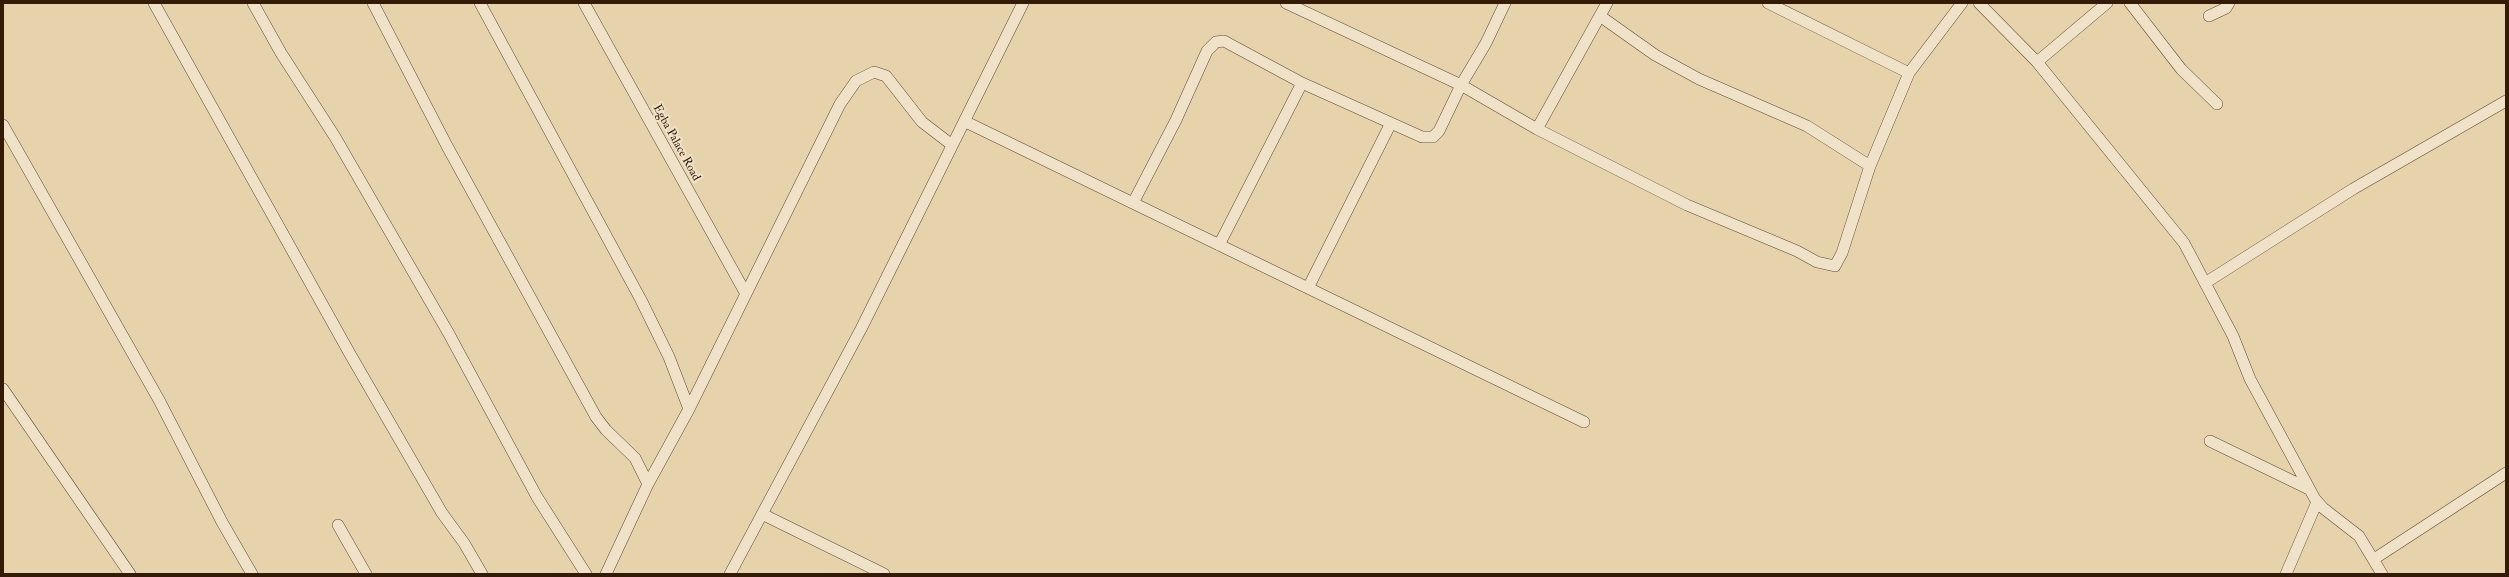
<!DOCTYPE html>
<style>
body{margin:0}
#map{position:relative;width:2509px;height:577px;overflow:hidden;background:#e6d3ac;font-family:"IM FELL Double Pica",serif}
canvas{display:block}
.frame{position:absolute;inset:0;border:4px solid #341b07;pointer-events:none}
</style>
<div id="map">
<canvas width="2509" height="577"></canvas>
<div class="frame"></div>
</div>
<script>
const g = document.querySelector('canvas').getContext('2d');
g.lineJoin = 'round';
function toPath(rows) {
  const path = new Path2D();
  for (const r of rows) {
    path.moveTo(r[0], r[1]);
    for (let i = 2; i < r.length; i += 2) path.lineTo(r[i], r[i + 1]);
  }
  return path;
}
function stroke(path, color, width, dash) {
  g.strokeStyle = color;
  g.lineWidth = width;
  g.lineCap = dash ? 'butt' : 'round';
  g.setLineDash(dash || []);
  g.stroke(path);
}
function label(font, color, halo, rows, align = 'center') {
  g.font = font + ' "IM FELL Double Pica",serif';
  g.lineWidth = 4;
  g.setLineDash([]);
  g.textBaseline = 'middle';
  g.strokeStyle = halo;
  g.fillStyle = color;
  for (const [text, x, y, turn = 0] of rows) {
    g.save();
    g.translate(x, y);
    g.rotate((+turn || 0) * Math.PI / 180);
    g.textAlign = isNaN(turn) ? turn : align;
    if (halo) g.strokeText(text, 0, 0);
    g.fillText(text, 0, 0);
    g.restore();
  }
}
const street = toPath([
 [154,3,350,354,442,513,464,543,482,574],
 [253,3,281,53,335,137,449,334,537,497,586,574],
 [373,3,447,146,596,417,606,430,635,458,648,484],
 [480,3,641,300,669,357,689,409],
 [584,3,746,294],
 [1286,3,1461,85,1537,129,1687,205,1797,251,1817,262,1835,266,1842,253,1870,166,1909,73,1962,3],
 [1768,3,1909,73],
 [1979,3,2037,62,2184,243,2233,336,2250,379,2315,499,2323,508,2359,536,2382,574],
 [2130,3,2181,69,2217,104],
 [1600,16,1655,55,1699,79,1807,126,1870,166],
 [2209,16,2226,8,2229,3],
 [2037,62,2107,3],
 [966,122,1584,422],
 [3,125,159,400,222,522,252,574],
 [1537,129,1607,3],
 [1133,203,1176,120,1207,51,1216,42,1224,41,1302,83,1422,137,1433,137,1439,131,1461,85,1486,43,1505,3],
 [1219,245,1302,83],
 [2205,283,2353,189,2506,101],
 [1308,288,1391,123],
 [3,389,130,574],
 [2210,441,2309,489],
 [762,514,884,574],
 [338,525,366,574],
 [2374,559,2506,473],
 [606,574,648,484,689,409,840,104,856,81,874,72,886,76,922,122,952,145],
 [730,574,861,329,1023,3],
 [2286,574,2317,502]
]);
stroke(street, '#604930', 12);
stroke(street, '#efe2c9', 11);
label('12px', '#341b07', '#efe2c9', [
 ["Egba Palace Road",676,143,61]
]);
</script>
